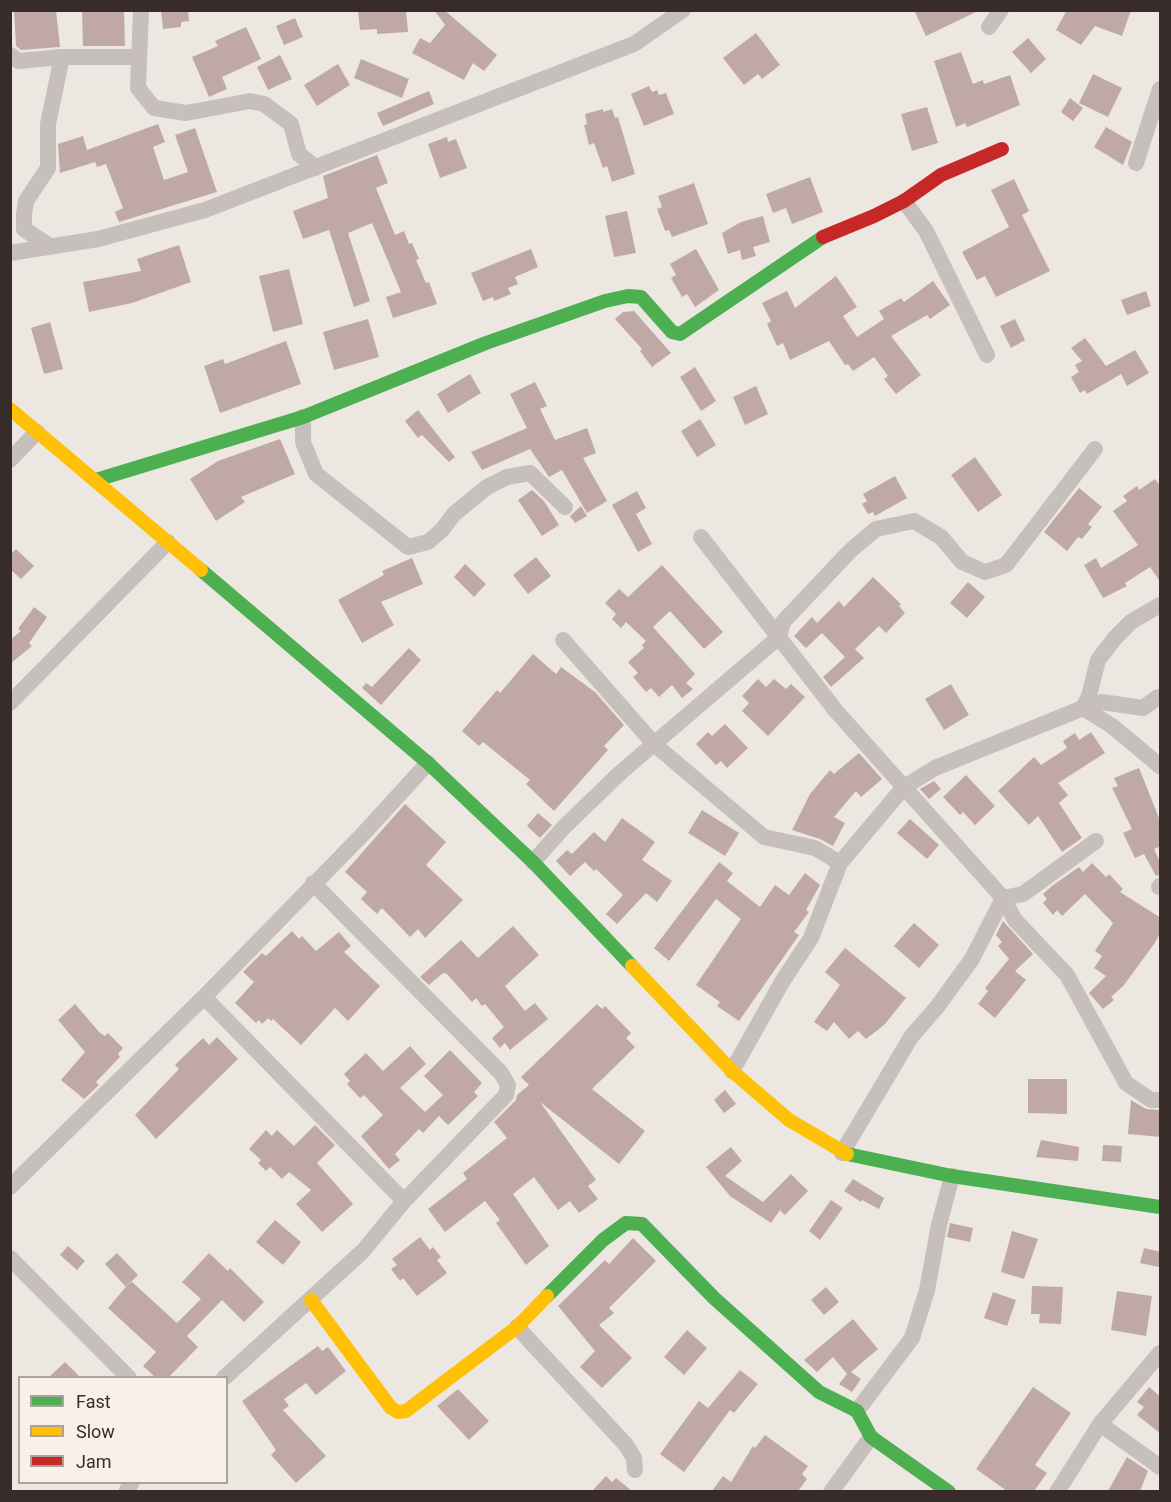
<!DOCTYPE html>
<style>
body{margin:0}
#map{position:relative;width:1171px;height:1502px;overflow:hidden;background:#ede7e2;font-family:Roboto,sans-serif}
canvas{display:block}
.frame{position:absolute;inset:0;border:12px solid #372c29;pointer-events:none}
.legend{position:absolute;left:18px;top:1376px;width:210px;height:108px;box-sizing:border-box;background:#f9f0e9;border:2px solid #aba29c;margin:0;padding:8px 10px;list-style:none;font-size:18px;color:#372c29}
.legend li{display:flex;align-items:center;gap:12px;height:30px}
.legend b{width:30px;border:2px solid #aba29c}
</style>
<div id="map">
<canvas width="1171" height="1502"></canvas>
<div class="frame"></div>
<ul class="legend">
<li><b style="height:8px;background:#4caf50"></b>Fast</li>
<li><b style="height:8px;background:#ffc107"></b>Slow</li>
<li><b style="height:8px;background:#c62828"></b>Jam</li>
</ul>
</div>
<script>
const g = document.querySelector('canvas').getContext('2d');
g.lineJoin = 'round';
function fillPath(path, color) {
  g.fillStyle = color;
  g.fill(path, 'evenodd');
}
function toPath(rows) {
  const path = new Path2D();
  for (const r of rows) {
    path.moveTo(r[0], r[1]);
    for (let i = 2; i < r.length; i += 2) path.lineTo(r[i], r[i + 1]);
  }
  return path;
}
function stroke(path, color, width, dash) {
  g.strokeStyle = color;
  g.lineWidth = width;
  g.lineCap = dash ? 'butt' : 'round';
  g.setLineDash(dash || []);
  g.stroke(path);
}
fillPath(toPath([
 [14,10,56,10,60,47,21,50,16,46],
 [82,10,124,10,125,46,83,46],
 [161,10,188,10,189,21,181,22,181,27,163,29],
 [358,10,406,10,408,32,377,34,377,29,360,30],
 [434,10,444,10,497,55,484,71,473,63,464,80,412,53,420,38,430,43,445,25],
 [914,10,980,10,926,36],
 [1067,10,1131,10,1122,36,1095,26,1081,45,1056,30],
 [295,18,303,37,284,45,276,26],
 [246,27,261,59,222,77,227,89,209,97,192,57,218,46,215,41],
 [756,33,780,65,762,79,758,74,744,85,723,58],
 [1028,38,1046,59,1031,73,1012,52],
 [961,52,973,84,983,80,984,84,1010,75,1020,105,967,127,965,123,956,127,934,61],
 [280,55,292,79,268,90,257,67],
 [361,59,409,79,402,98,354,78],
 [338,64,350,85,317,106,304,85],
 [1093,74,1122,88,1108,117,1079,103],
 [649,86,652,92,657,90,659,95,666,93,674,114,644,126,631,94],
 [429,91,434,104,383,126,377,113],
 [1070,98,1083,108,1073,121,1061,112],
 [927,107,938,143,912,151,901,114],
 [603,109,603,112,612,109,615,118,618,117,635,174,612,182,607,166,603,168,594,143,589,145,584,125,587,124,585,114],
 [158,124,165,142,153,147,164,180,188,172,175,135,195,128,217,192,119,222,115,212,123,208,106,164,97,167,95,162,60,173,58,144,83,136,87,150],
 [1106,127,1132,142,1123,165,1094,147],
 [447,137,448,142,456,139,467,168,440,178,428,144],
 [377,155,388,183,376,188,395,235,404,231,409,244,412,243,419,259,416,260,426,283,429,282,437,304,393,318,386,297,401,292,372,223,348,233,370,301,354,307,329,230,303,239,293,211,328,198,323,176],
 [810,177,823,212,792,224,786,208,773,213,766,194],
 [1014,179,1029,211,1022,215,1050,271,996,297,985,276,977,280,962,252,1009,227,991,190],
 [694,183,708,224,672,237,669,230,665,231,657,209,662,207,658,196],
 [627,211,636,253,614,257,605,216],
 [763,216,770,242,753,247,756,256,742,260,740,250,728,254,722,233,741,222],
 [179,245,191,282,132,303,89,312,83,282,141,271,137,259],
 [531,249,538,267,515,277,518,284,508,288,511,294,494,301,493,297,483,301,471,273],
 [696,249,719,290,695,307,687,294,682,297,671,278,676,275,670,264],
 [289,269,303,324,273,332,259,276],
 [836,276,857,307,843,316,857,337,884,319,879,311,901,298,904,302,933,281,950,305,930,319,927,315,891,336,921,375,896,394,884,379,888,376,874,357,853,371,848,364,845,365,829,341,790,360,783,343,777,346,767,324,771,321,762,303,787,291,795,308],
 [1146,291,1151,306,1127,315,1121,300],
 [634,311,671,353,652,367,640,351,642,349,615,319,623,312],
 [368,319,379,357,334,370,323,332],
 [1015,319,1025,340,1011,348,1000,326],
 [50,322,63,369,44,374,31,328],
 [1085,338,1106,366,1135,350,1149,373,1127,386,1121,374,1087,394,1085,390,1080,393,1071,377,1079,372,1075,365,1082,361,1071,348],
 [286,341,301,384,220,413,204,366,223,359,225,364],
 [695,367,716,401,701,411,680,377],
 [470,374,481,393,448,413,437,394],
 [535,382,547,406,540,409,555,440,587,428,596,453,583,458,607,501,587,513,562,470,549,477,530,449,482,470,471,452,527,428,510,394],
 [756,386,768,414,745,425,733,397],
 [418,410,455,457,449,462,422,435,418,438,405,421],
 [700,419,716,445,697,457,681,431],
 [280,439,295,474,241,497,245,502,216,521,190,479,218,461],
 [975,457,1002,495,978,512,951,475],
 [895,476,907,498,875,516,873,512,868,514,862,504,867,501,863,494],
 [1155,479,1161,487,1161,583,1150,567,1125,583,1127,586,1103,598,1084,565,1096,558,1101,568,1138,545,1113,511,1127,501,1123,496,1137,486,1139,490],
 [1079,488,1102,507,1088,524,1092,527,1082,539,1078,537,1067,551,1044,532],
 [532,490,544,501,559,525,542,536,518,500],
 [637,491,646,508,636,514,652,544,638,552,612,505],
 [581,506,587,516,575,523,570,516],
 [16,549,34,566,21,579,10,569,10,555],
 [536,557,551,576,528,594,513,575],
 [412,558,423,584,381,602,394,625,362,643,338,600,384,575,382,571],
 [465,564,486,584,474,597,454,577],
 [662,565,723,632,704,649,670,611,653,627,695,674,686,683,693,689,682,698,672,685,659,697,651,688,646,692,633,677,638,673,628,662,644,648,642,645,646,641,626,622,621,628,612,619,616,614,605,603,619,589,628,597],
 [873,577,901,604,899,606,905,613,886,633,879,626,855,649,864,658,831,687,823,677,845,657,822,633,806,648,794,636,812,617,817,623,839,601,844,607],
 [968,582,985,597,967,618,950,603],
 [34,607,47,617,29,643,32,646,10,664,10,640,21,631,18,629],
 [409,648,421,660,381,705,362,688,366,683,372,687],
 [533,654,556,674,561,667,595,692,624,725,604,746,608,750,554,811,526,784,530,780,483,742,479,746,462,731,497,690,500,693],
 [758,679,766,687,774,679,786,689,791,684,805,697,768,736,742,711,749,703,742,696],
 [951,684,969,715,944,730,925,699],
 [725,724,748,748,727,768,721,761,716,765,696,744,708,732,712,736],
 [1091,732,1105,753,1058,783,1068,795,1059,803,1082,838,1062,852,1038,816,1029,825,998,791,1034,757,1041,765,1067,748,1063,741,1075,733,1079,740],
 [859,753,882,779,861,797,856,791,834,817,845,823,833,846,820,839,792,830,810,794,830,770,834,774],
 [1139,768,1161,823,1161,846,1154,849,1161,864,1161,874,1156,876,1144,854,1135,858,1123,833,1132,829,1112,788,1118,786,1114,778],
 [966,775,995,806,975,825,963,812,960,815,943,797],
 [934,781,941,789,929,799,920,789],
 [405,804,446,842,426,865,463,900,425,938,418,929,410,937,382,908,377,914,361,899,367,892,345,872],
 [702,810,739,833,725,856,688,833],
 [538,813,552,825,540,838,527,826],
 [622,818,655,842,642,860,672,881,657,902,646,893,617,924,606,914,623,895,596,869,594,871,585,862,570,876,556,861,567,850,572,854,594,832,605,842],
 [910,819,939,845,927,859,897,833],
 [719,862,733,873,727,881,760,907,775,885,789,895,805,873,820,885,806,910,809,912,794,932,799,935,739,1021,717,1006,720,1002,696,985,741,919,716,899,669,961,654,948],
 [1092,863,1106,877,1109,874,1123,889,1120,892,1161,918,1161,932,1154,944,1124,985,1111,997,1114,1000,1103,1009,1089,993,1106,976,1094,968,1102,956,1095,951,1113,923,1085,894,1062,916,1057,910,1053,915,1043,903,1047,899,1043,894,1052,886,1079,867,1083,872],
 [1003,921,1033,954,1015,971,1026,980,995,1018,978,1004,988,991,985,988,1009,959,998,946,1002,942,996,935],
 [914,923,939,945,919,968,894,946],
 [513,926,539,955,505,986,525,1011,535,1003,548,1019,510,1050,505,1043,500,1048,492,1038,504,1027,485,1004,482,1006,476,998,472,1002,447,974,443,973,429,985,420,977,461,940,478,958],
 [292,931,299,939,302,936,316,951,339,932,351,946,344,952,380,986,348,1021,335,1008,301,1045,273,1019,271,1021,268,1018,262,1024,259,1020,256,1023,235,1003,254,982,243,972,262,953,266,956],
 [845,948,906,998,884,1025,866,1039,858,1031,849,1039,834,1022,827,1031,814,1022,840,985,825,972],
 [75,1004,100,1033,105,1036,108,1033,123,1048,118,1054,120,1057,96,1082,99,1085,84,1099,61,1080,85,1052,58,1020],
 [597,1004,602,1009,605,1006,631,1033,626,1038,635,1047,592,1089,645,1131,619,1164,540,1102,596,1180,588,1186,598,1199,579,1213,570,1201,558,1210,534,1177,513,1194,549,1246,526,1265,496,1223,500,1220,485,1201,445,1232,428,1209,467,1179,463,1173,507,1138,494,1122,516,1100,517,1095,529,1085,521,1077],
 [217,1037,238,1059,156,1139,135,1115,179,1069,175,1065,184,1056,203,1038,209,1045],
 [410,1046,426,1064,400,1088,425,1112,443,1095,424,1076,450,1050,482,1083,474,1092,478,1096,448,1125,439,1116,423,1133,419,1129,395,1154,400,1160,389,1169,361,1136,383,1115,364,1095,360,1098,347,1084,350,1081,344,1074,366,1053,383,1071],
 [1028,1079,1067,1079,1067,1114,1028,1113],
 [725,1090,736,1104,724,1113,714,1100],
 [1131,1100,1146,1109,1161,1110,1161,1137,1128,1134],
 [315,1125,335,1145,317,1163,353,1204,322,1232,296,1204,311,1190,289,1172,282,1179,270,1167,266,1171,258,1163,261,1160,249,1149,266,1130,272,1136,277,1130,294,1146],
 [1041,1140,1079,1147,1078,1161,1036,1157],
 [1103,1145,1122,1146,1121,1162,1102,1161],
 [731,1147,742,1161,725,1176,763,1202,791,1174,808,1191,785,1215,780,1210,771,1223,730,1196,706,1167],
 [853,1179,884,1198,879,1209,862,1200,861,1202,844,1191],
 [831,1200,843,1208,820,1240,809,1231],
 [275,1220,301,1242,283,1265,256,1242],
 [950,1223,973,1228,970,1242,947,1237],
 [1012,1231,1038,1239,1024,1279,1001,1272],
 [420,1237,430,1250,433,1247,441,1257,437,1260,447,1273,417,1296,403,1278,400,1281,391,1269,397,1265,392,1259],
 [633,1238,656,1261,609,1308,614,1313,599,1325,632,1358,602,1388,580,1367,595,1351,558,1306,605,1260,609,1264],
 [68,1246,85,1261,77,1270,60,1255],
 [1144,1248,1161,1252,1159,1267,1140,1263],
 [117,1253,138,1275,126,1287,105,1264],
 [209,1253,228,1271,230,1268,264,1302,244,1322,222,1300,187,1336,198,1347,169,1377,155,1377,143,1366,156,1352,108,1308,131,1281,177,1323,201,1299,182,1282],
 [1032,1286,1063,1287,1061,1324,1039,1323,1040,1314,1031,1314],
 [826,1287,839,1302,824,1315,811,1300],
 [1117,1291,1152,1296,1146,1336,1111,1330],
 [993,1292,1016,1300,1007,1326,984,1318],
 [853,1319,878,1349,851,1372,861,1379,852,1392,839,1384,847,1374,833,1357,817,1372,804,1360],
 [687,1330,707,1348,684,1375,664,1357],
 [318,1346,322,1351,328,1347,346,1371,316,1395,306,1383,284,1399,289,1406,283,1410,326,1456,296,1483,271,1455,276,1450,242,1401],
 [65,1362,80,1377,49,1377],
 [740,1370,758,1384,734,1413,730,1410,684,1472,660,1454,699,1401,708,1408],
 [1033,1387,1071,1413,1035,1465,1047,1473,1034,1491,1007,1491,976,1469],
 [1149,1387,1161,1397,1161,1434,1137,1415,1144,1407,1137,1402],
 [458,1389,489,1421,469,1440,437,1406],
 [765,1435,808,1466,802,1474,807,1479,798,1491,712,1491,723,1476,731,1482,753,1446,755,1448],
 [1127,1457,1148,1471,1140,1491,1108,1491],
 [606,1476,612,1482,616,1478,632,1491,592,1491]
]), '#c0a9a4');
stroke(toPath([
 [141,10,138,88,154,108,186,113,250,101,264,104,291,124,299,154,316,168],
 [989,27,1001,10],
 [10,55,19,61,62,57,138,57],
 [1136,163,1160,89],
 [904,201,926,231,987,355],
 [51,247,24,229,24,215,26,201,48,168,48,124,62,57],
 [10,253,98,239,205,210,634,44,683,10],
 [303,417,303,442,316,474,408,547,428,542,442,530,454,514,487,487,507,477,530,473,565,507],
 [10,460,37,432],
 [701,537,836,711,1003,898,1023,894,1096,841],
 [563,640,655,745,764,837,815,848,840,863],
 [1158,697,1143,708,1102,702,1083,708,1089,696,1098,660,1115,638,1132,621,1160,605],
 [10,703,168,542],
 [533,862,564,827,620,773,779,637,783,622,850,551,876,529,914,521,941,537,962,562,985,572,1006,565,1095,449],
 [1159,887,1160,886],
 [204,997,404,1201],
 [732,1071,782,982,811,938,840,863,904,787,935,768,1083,708,1112,726,1160,766],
 [842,1153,911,1037,937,1007,972,959,1003,898,1015,920,1067,975,1126,1083,1151,1100,1160,1100],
 [10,1187,204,997,364,833,428,763],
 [10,1258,129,1378],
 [517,1327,626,1445,634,1458,635,1470],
 [224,1378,363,1251,404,1201,506,1095,508,1085,501,1073,313,883],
 [857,1411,912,1338,927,1290,939,1225,952,1176],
 [1100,1424,1160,1467],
 [126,1492,132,1482],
 [831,1492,871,1437],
 [1057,1492,1100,1424,1160,1353]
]), '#c6bfbb', 16);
stroke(toPath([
 [96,480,303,417,486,343,605,301,628,296,641,297,672,332,680,334,823,237],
 [201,570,428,763,533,862,632,966],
 [847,1154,952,1176,1160,1207],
 [547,1296,603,1240,626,1223,642,1224,714,1298,819,1392,857,1411,871,1437,949,1492]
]), '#4caf50', 14);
stroke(toPath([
 [10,409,201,570],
 [632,966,732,1071,789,1120,847,1154],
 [311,1300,391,1408,398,1412,406,1411,517,1327,547,1296]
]), '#ffc107', 14);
stroke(toPath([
 [823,237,874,216,904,201,941,175,1002,149]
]), '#c62828', 14);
</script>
